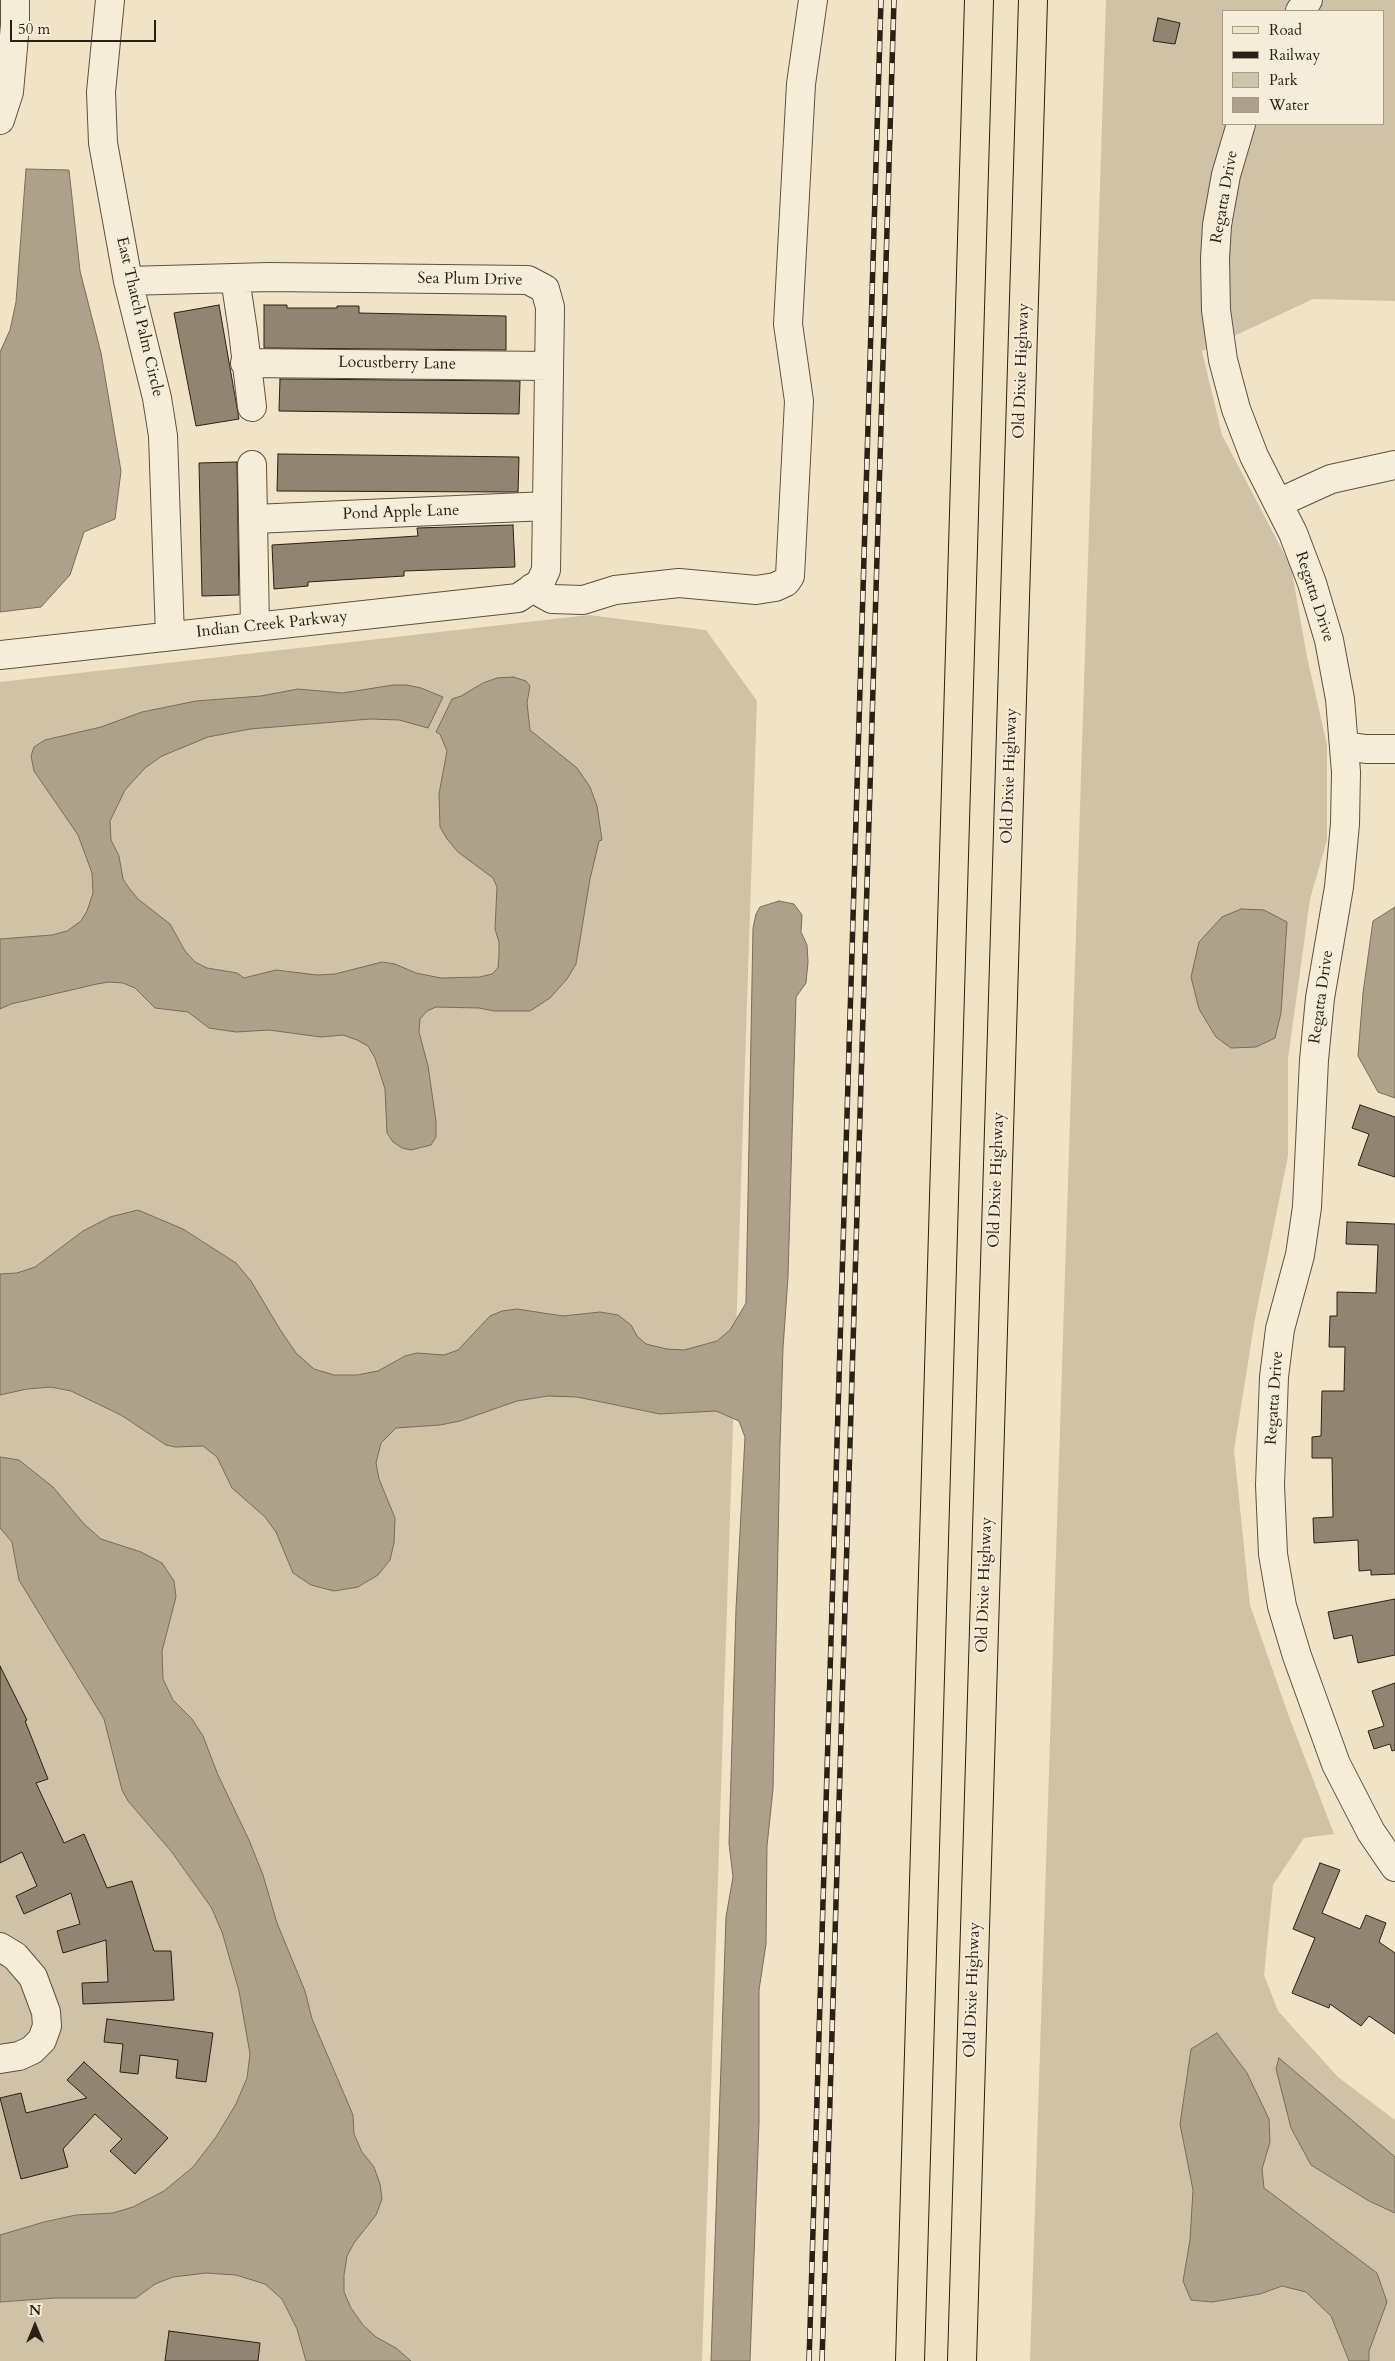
<!DOCTYPE html>
<style>
body{margin:0}
#map{position:relative;width:1395px;height:2361px;overflow:hidden;background:#f1e3c5;font-family:Cardo,serif}
canvas{display:block}
.legend{position:absolute;left:1222px;top:10px;width:162px;height:115px;box-sizing:border-box;background:#f6edd9;border:1px solid #a49b8b;margin:0;padding:6px 9px;list-style:none;font-size:15px;color:#2a2015}
.legend li{display:flex;align-items:center;gap:10px;height:25px}
.legend b{width:25px;border:1px solid #a49b8b}
.north{position:absolute;left:10px;top:2301px;width:50px;height:50px;-webkit-text-stroke:4px #f6edd9;paint-order:stroke;rotate:0deg;font-size:14px;font-weight:700;line-height:20px;text-align:center;color:#2a2015}
.north::after{content:'';display:block;margin:auto;width:18px;height:22px;background:#2a2015;clip-path:polygon(50% 0,100% 100%,50% 72%,0 100%)}
.scale{position:absolute;left:10px;top:20px;width:146px;height:22px;box-sizing:border-box;border:2px solid #2a2015;border-top:0;padding-left:6px;font-size:15px;line-height:18px;white-space:nowrap;color:#2a2015;-webkit-text-stroke:4px #f6edd9;paint-order:stroke}
</style>
<div id="map">
<canvas width="1395" height="2361"></canvas>
<ul class="legend">
<li><b style="height:6px;background:#f1e3c5"></b>Road</li>
<li><b style="height:6px;background:#2a2015"></b>Railway</li>
<li><b style="height:14px;background:#cfc2a7"></b>Park</li>
<li><b style="height:14px;background:#ada189"></b>Water</li>
</ul>
<div class="north">N</div>
<div class="scale">50 m</div>
</div>
<script>
const g = document.querySelector('canvas').getContext('2d');
g.lineJoin = 'round';
function fillPath(path, color) {
  g.fillStyle = color;
  g.fill(path, 'evenodd');
}
function toPath(rows) {
  const path = new Path2D();
  for (const r of rows) {
    path.moveTo(r[0], r[1]);
    for (let i = 2; i < r.length; i += 2) path.lineTo(r[i], r[i + 1]);
  }
  return path;
}
function stroke(path, color, width, dash) {
  g.strokeStyle = color;
  g.lineWidth = width;
  g.lineCap = dash ? 'butt' : 'round';
  g.setLineDash(dash || []);
  g.stroke(path);
}
function label(font, color, halo, rows, align = 'center') {
  g.font = font + ' Cardo,serif';
  g.lineWidth = 4;
  g.setLineDash([]);
  g.textBaseline = 'middle';
  g.strokeStyle = halo;
  g.fillStyle = color;
  for (const [text, x, y, turn = 0] of rows) {
    g.save();
    g.translate(x, y);
    g.rotate((+turn || 0) * Math.PI / 180);
    g.textAlign = isNaN(turn) ? turn : align;
    if (halo) g.strokeText(text, 0, 0);
    g.fillText(text, 0, 0);
    g.restore();
  }
}
fillPath(toPath([
 [1106,0,1395,0,1395,301,1313,299,1202,351,1222,435,1291,567,1307,657,1327,745,1327,840,1310,899,1288,1059,1288,1156,1255,1319,1234,1450,1250,1605,1288,1714,1334,1834,1304,1838,1273,1885,1264,1975,1278,2011,1338,2077,1395,2120,1395,2361,1030,2361],
 [1224,11,1384,11,1384,124,1224,124],
 [589,615,706,630,757,701,702,2361,0,2361,0,682]
]), '#cfc2a7');
const water = toPath([
 [26,169,69,170,80,271,101,353,121,471,115,519,84,532,70,575,41,607,0,612,0,352,10,330,16,302,26,169],
 [513,677,526,681,530,686,527,703,530,730,577,768,590,787,597,806,602,840,599,841,590,879,576,964,567,979,550,998,530,1011,494,1011,479,1008,436,1007,427,1011,420,1019,419,1032,428,1066,436,1121,436,1137,431,1145,411,1150,402,1148,393,1142,387,1133,385,1089,375,1058,368,1046,357,1040,343,1035,321,1037,269,1030,236,1032,209,1028,188,1012,155,1008,135,988,123,983,109,982,97,984,11,1004,0,1009,0,939,52,935,67,931,81,921,87,911,93,893,92,873,78,835,34,771,31,756,34,747,45,740,101,727,142,712,196,701,261,696,298,689,343,693,393,685,407,685,421,688,443,697,428,728,399,720,370,719,250,729,208,737,162,756,145,768,125,790,110,821,111,840,119,856,123,879,129,888,138,899,170,924,185,951,195,962,207,968,237,973,244,978,276,970,317,975,335,974,382,962,395,964,416,973,441,978,480,977,492,974,498,968,499,956,499,942,495,929,497,887,493,878,458,852,447,839,440,827,439,794,447,751,440,734,436,732,452,699,461,696,483,683,497,678,513,677],
 [779,901,794,904,802,915,801,932,807,945,808,962,806,983,796,997,788,1277,783,1348,780,1445,773,1789,767,1846,766,1944,759,1990,759,2123,750,2361,711,2361,726,1917,733,1877,729,1843,736,1609,745,1437,739,1421,716,1411,660,1414,577,1397,548,1396,517,1401,460,1421,440,1425,396,1428,381,1443,376,1463,379,1479,395,1518,394,1543,390,1560,378,1575,358,1587,334,1591,311,1585,293,1573,276,1532,265,1517,232,1488,217,1457,203,1446,175,1447,166,1445,121,1415,71,1391,51,1387,27,1389,0,1395,0,1274,17,1273,35,1267,83,1231,110,1217,138,1210,183,1229,236,1263,251,1281,281,1331,296,1353,314,1369,334,1375,357,1375,378,1371,405,1356,417,1353,444,1355,458,1350,490,1316,502,1311,517,1309,563,1316,600,1312,618,1315,631,1325,637,1336,646,1344,667,1349,684,1350,717,1341,730,1330,746,1303,753,928,756,914,760,907,779,901],
 [1395,907,1395,1098,1378,1092,1358,1056,1363,993,1373,921,1395,907],
 [1241,909,1264,910,1287,922,1281,1013,1275,1038,1256,1047,1231,1048,1216,1037,1199,1009,1191,977,1199,942,1222,917,1241,909],
 [0,1457,19,1460,53,1487,84,1524,101,1539,141,1552,162,1563,174,1581,176,1597,162,1651,163,1679,173,1700,192,1719,203,1736,218,1775,249,1840,263,1875,277,1923,305,1991,312,2019,353,2115,354,2134,362,2152,374,2167,380,2184,382,2199,376,2215,354,2243,347,2256,344,2275,344,2292,351,2308,363,2325,376,2337,396,2348,411,2361,306,2361,297,2329,282,2299,265,2284,236,2275,206,2273,173,2277,155,2284,136,2298,55,2298,0,2302,0,2235,44,2222,76,2215,113,2213,133,2207,164,2191,193,2167,216,2137,236,2104,247,2078,250,2054,239,1991,222,1932,211,1907,171,1851,128,1801,122,1790,104,1719,19,1580,12,1542,0,1528,0,1457],
 [1217,2033,1247,2073,1269,2119,1270,2142,1262,2169,1264,2188,1377,2273,1387,2302,1369,2351,1369,2361,1349,2361,1331,2316,1306,2292,1282,2286,1260,2294,1212,2302,1191,2300,1183,2281,1190,2240,1193,2190,1180,2124,1191,2049,1217,2033],
 [1279,2058,1395,2157,1395,2213,1369,2201,1311,2165,1291,2128,1276,2069,1279,2058]
]);
fillPath(water, '#ada189');
stroke(water, '#796d5b', 1);
const building = toPath([
 [1158,18,1180,23,1175,44,1153,41,1158,18],
 [219,305,239,419,196,426,174,313,219,305],
 [264,305,287,305,287,308,337,308,337,306,359,306,359,313,506,316,506,350,264,348,264,305],
 [280,379,520,381,519,414,279,411,280,379],
 [278,454,519,457,518,492,277,491,278,454],
 [237,462,239,595,202,596,199,463,237,462],
 [513,525,515,567,404,571,404,576,308,582,308,586,274,589,272,545,418,536,417,528,513,525],
 [1360,1105,1395,1117,1395,1177,1358,1165,1369,1134,1352,1128,1360,1105],
 [1347,1222,1395,1224,1395,1574,1371,1575,1371,1570,1359,1571,1358,1540,1314,1543,1313,1518,1333,1517,1332,1458,1312,1458,1312,1437,1321,1436,1322,1391,1344,1391,1345,1347,1329,1347,1330,1316,1337,1316,1337,1292,1376,1293,1378,1245,1346,1244,1347,1222],
 [1395,1599,1395,1655,1358,1663,1352,1635,1334,1639,1328,1612,1395,1599],
 [0,1666,27,1720,25,1721,48,1779,36,1783,64,1843,84,1834,107,1888,132,1881,154,1951,171,1951,174,2000,83,2004,82,1983,108,1982,106,1940,63,1953,57,1931,80,1924,71,1893,24,1914,16,1896,37,1886,22,1852,0,1863,0,1666],
 [1395,1683,1395,1750,1392,1751,1390,1744,1374,1749,1368,1731,1384,1726,1372,1691,1395,1683],
 [1320,1863,1340,1870,1322,1913,1360,1929,1366,1915,1386,1923,1379,1942,1395,1953,1395,2034,1369,2016,1361,2026,1330,2004,1329,2008,1292,1993,1315,1938,1293,1929,1320,1863],
 [107,2019,213,2033,206,2082,176,2078,178,2060,140,2055,138,2074,120,2072,123,2044,104,2042,107,2019],
 [84,2062,168,2138,135,2174,110,2151,122,2139,95,2114,63,2149,68,2167,21,2179,0,2098,21,2093,26,2113,87,2098,67,2080,84,2062],
 [169,2331,260,2343,258,2361,165,2361,169,2331]
]);
fillPath(building, '#918571');
stroke(building, '#2a2015', 1);
const minor = toPath([
 [110,0,101,92,103,143,128,281,157,398,163,436,170,636],
 [1300,11,1308,0],
 [0,120,9,92,15,25,15,0],
 [1241,124,1226,175,1217,225,1215,259,1216,310,1223,360,1236,409,1254,456,1293,533,1312,583,1329,640,1340,699,1346,772,1345,824,1339,887,1320,998,1314,1060,1307,1207,1300,1255,1280,1329,1274,1377,1270,1485,1273,1554,1282,1606,1297,1656,1336,1764,1371,1832,1395,1867],
 [235,278,243,331,252,407],
 [245,363,549,366],
 [252,465,255,627],
 [1278,503,1331,479,1395,465],
 [254,519,547,506],
 [532,588,552,599,583,600,615,590,679,583,756,590,775,587,786,582,790,576,799,401,788,324,801,84,813,0],
 [0,655,518,598,540,583,546,570,550,307,545,289,528,280,269,277,128,281],
 [1345,746,1366,749,1395,749],
 [0,1947,15,1956,33,1977,46,2012,47,2026,42,2040,32,2050,19,2056,0,2059]
]);
const major = toPath([
 [910,2361,979,0],
 [962,2361,1033,0]
]);
stroke(minor, '#5c5141', 30);
stroke(major, '#2a2015', 30);
stroke(minor, '#f6edd9', 28);
stroke(major, '#f1e3c5', 28);
const rail = toPath([
 [809,2361,881,0],
 [822,2361,894,0]
]);
stroke(rail, '#2a2015', 5.5);
stroke(rail, '#f6edd9', 4, [11]);
label('16px', '#2a2015', '#f6edd9', [
 ["Regatta Drive",1225,197,-80],
 ["Sea Plum Drive",470,280,1],
 ["East Thatch Palm Circle",139,317,77],
 ["Locustberry Lane",397,364,1],
 ["Old Dixie Highway",1022,371,-88],
 ["Pond Apple Lane",401,513,-2],
 ["Regatta Drive",1314,597,72],
 ["Indian Creek Parkway",272,625,-6],
 ["Old Dixie Highway",1010,776,-88],
 ["Regatta Drive",1322,997,-82],
 ["Old Dixie Highway",997,1180,-88],
 ["Regatta Drive",1275,1398,-86],
 ["Old Dixie Highway",985,1585,-88],
 ["Old Dixie Highway",973,1990,-88]
]);
</script>
